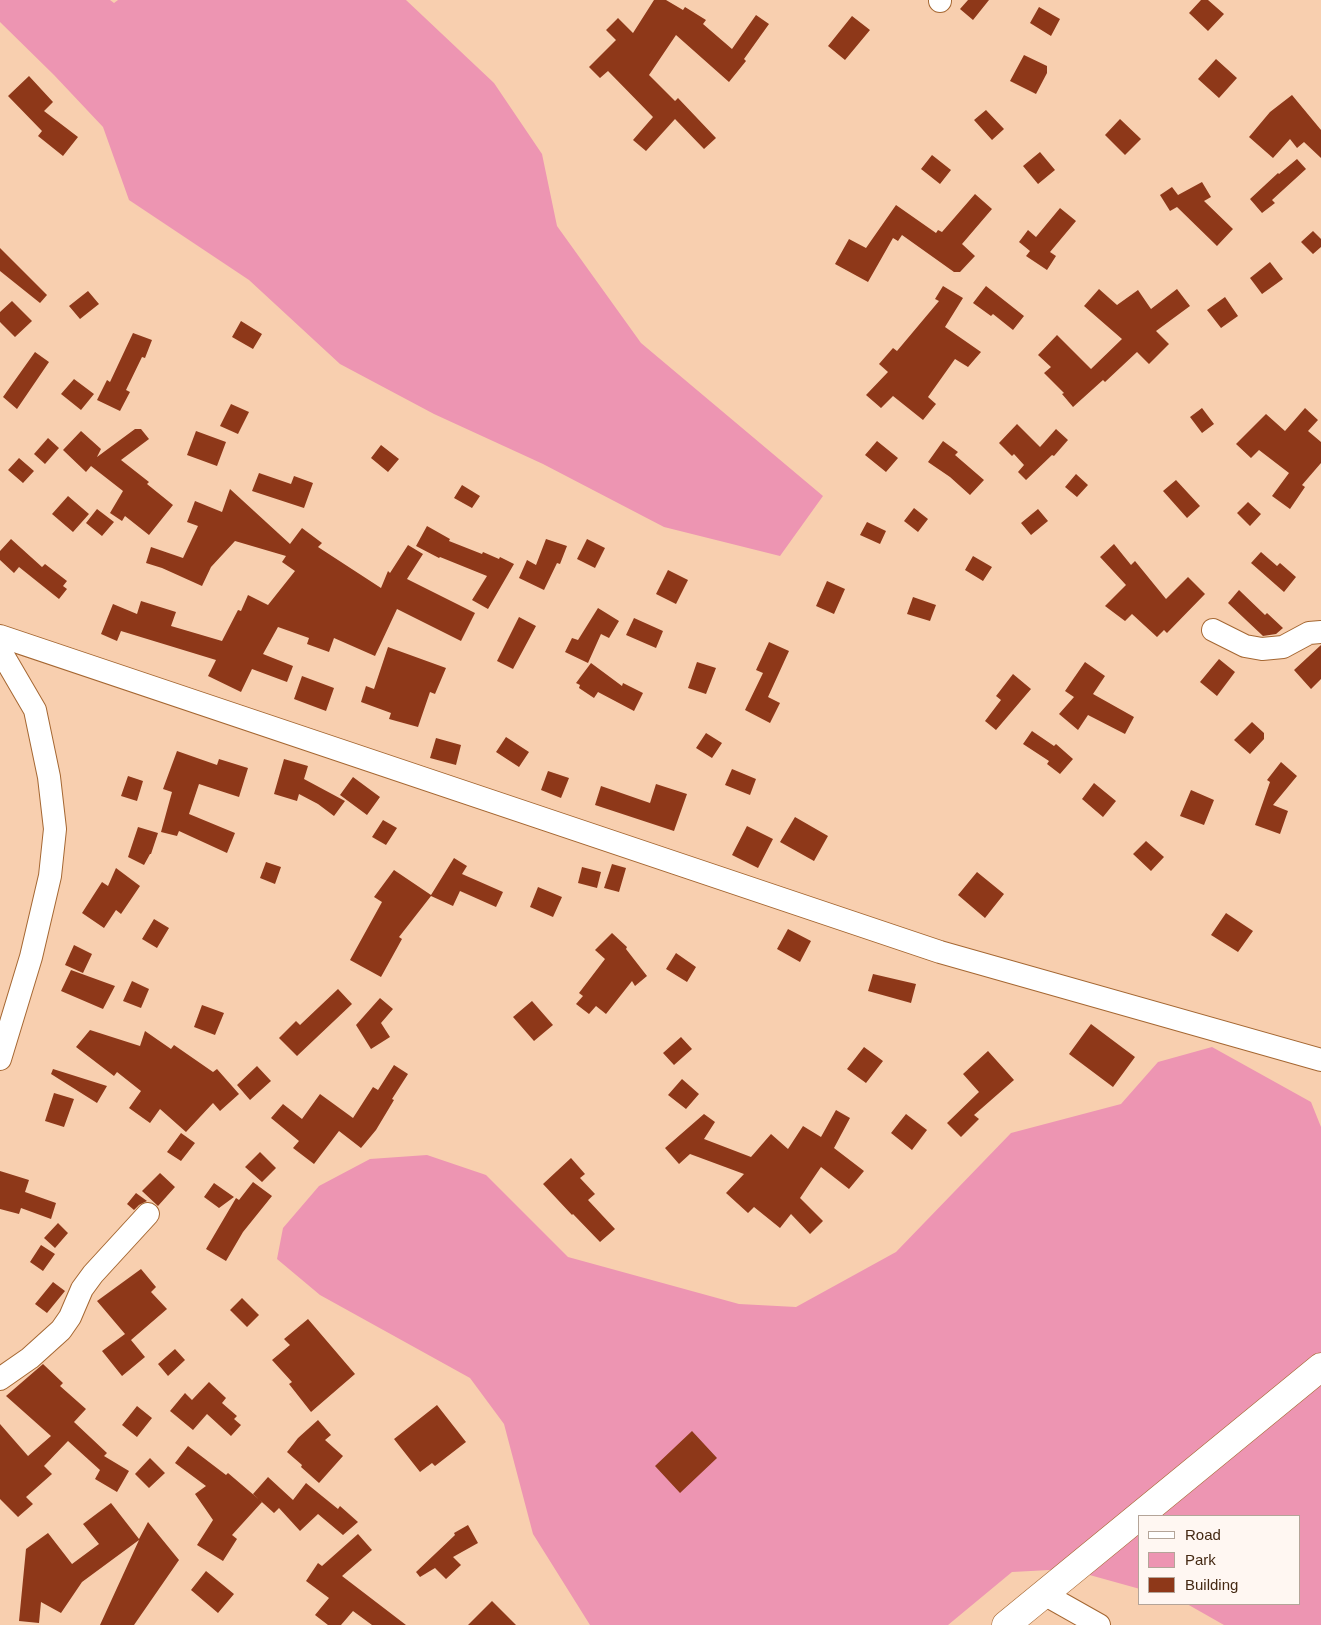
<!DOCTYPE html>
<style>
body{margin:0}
#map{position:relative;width:1321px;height:1625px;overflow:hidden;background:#f8cfaf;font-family:Helvetica,sans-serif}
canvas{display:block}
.legend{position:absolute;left:1138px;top:1515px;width:162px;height:90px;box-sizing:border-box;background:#fff7f2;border:1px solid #b4a599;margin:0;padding:6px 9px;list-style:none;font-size:15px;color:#442913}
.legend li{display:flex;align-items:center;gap:10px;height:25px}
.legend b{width:25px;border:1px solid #b4a599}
</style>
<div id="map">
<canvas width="1321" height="1625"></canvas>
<ul class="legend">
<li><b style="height:6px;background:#fff"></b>Road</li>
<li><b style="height:14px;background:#ed95b2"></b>Park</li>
<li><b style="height:14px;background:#8e3819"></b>Building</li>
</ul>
</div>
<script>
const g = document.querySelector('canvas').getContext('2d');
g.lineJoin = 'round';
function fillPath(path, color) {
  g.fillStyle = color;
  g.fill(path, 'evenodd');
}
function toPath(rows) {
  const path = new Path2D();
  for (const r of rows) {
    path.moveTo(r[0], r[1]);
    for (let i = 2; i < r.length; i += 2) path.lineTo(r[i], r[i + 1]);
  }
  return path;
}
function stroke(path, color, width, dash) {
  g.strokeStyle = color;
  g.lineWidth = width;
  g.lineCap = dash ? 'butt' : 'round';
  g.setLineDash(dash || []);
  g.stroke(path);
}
fillPath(toPath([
 [0,0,110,0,114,3,118,0,406,0,494,83,542,154,557,226,641,343,823,496,780,556,664,527,543,464,434,414,340,364,249,280,129,200,103,127,54,75,0,22],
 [1212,1047,1311,1102,1321,1127,1321,1625,1224,1625,1187,1604,1300,1604,1300,1516,1140,1516,1140,1589,1068,1569,1012,1572,948,1625,590,1625,533,1534,504,1424,470,1378,320,1295,277,1259,283,1228,319,1186,370,1159,427,1155,486,1175,568,1257,739,1304,796,1307,896,1252,1011,1133,1121,1104,1158,1062]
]), '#ed95b2');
fillPath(toPath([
 [654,0,666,0,683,10,685,7,706,20,703,24,732,49,756,15,769,24,744,59,746,61,729,82,676,35,649,75,675,101,678,98,716,138,704,149,675,119,646,151,633,140,653,117,608,71,600,78,589,67,616,40,606,30,618,18,633,33],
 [968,0,989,0,973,20,960,9],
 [1201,0,1208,0,1224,14,1208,31,1189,13],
 [1039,7,1060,19,1051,36,1030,23],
 [852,16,870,30,845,60,828,46],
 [1024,55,1047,66,1047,73,1036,94,1010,81],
 [1216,59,1237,78,1219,98,1198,79],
 [29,76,53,102,44,111,78,137,63,156,38,136,42,131,8,96],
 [1292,95,1321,130,1321,158,1304,142,1297,148,1290,139,1273,158,1249,137,1270,112],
 [986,110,1004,129,992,140,974,120],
 [1120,119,1141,139,1125,155,1105,135],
 [1040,152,1055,170,1038,184,1023,166],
 [932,155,951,170,940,184,921,169],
 [1297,159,1306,169,1272,200,1275,203,1262,213,1250,199,1278,173,1279,174],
 [1202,182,1211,197,1204,201,1233,229,1217,246,1177,207,1170,211,1160,195,1172,187,1178,195],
 [975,194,992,209,962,244,975,256,960,272,954,272,902,235,898,241,893,238,868,282,835,264,849,239,866,248,896,205,936,233,938,230,942,232],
 [1060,208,1076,221,1050,252,1056,256,1047,270,1026,256,1030,251,1019,242,1028,230,1036,237],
 [1313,231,1321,239,1321,247,1313,254,1301,242],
 [0,248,47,295,40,303,0,271],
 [1270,262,1283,279,1262,294,1250,278],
 [943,286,963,298,945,327,981,352,968,367,955,359,928,397,936,404,923,420,893,396,881,408,866,395,888,372,879,364,893,348,897,351,939,301,935,299],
 [986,286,1024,316,1013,330,993,314,991,316,973,303],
 [1099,289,1117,305,1138,290,1151,309,1177,289,1190,306,1156,331,1169,344,1149,364,1137,352,1105,382,1103,380,1073,407,1062,394,1064,393,1044,373,1051,367,1038,355,1057,335,1091,369,1122,339,1084,306],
 [88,291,99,304,80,319,69,306],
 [1225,297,1238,316,1221,328,1207,310],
 [12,301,32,321,15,337,0,322,0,312],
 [241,321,262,334,253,349,232,337],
 [133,333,152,340,145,358,142,357,126,390,130,392,120,411,97,400,107,380,110,382],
 [35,352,49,362,17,409,3,397],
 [74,379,94,394,81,410,61,394],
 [231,404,249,412,238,434,220,426],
 [1202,408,1214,424,1202,433,1190,417],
 [1305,408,1318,420,1308,431,1321,442,1321,463,1302,485,1305,487,1290,509,1272,496,1289,473,1259,450,1251,458,1236,444,1266,414,1285,431],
 [1017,424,1040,447,1056,429,1068,440,1054,456,1052,455,1026,480,1018,472,1024,465,1014,454,1012,456,999,443],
 [135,429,141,429,149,439,121,460,149,482,147,484,173,505,149,535,125,516,122,521,110,513,123,491,91,466,86,472,63,450,81,431,101,449,97,457],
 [196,431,226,442,217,466,187,455],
 [48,438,59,448,45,464,34,454],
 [877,441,898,458,886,472,865,455],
 [943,441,958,452,955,455,984,480,970,495,950,477,928,462],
 [381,445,399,459,388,472,371,458],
 [19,458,34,471,23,483,8,470],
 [259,473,291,484,294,476,313,483,304,508,252,491],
 [1076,474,1088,485,1077,497,1065,487],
 [1176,480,1200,506,1187,518,1163,491],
 [462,485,480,496,472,508,454,498],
 [230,489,290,544,302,528,322,543,318,547,381,588,388,571,390,573,408,545,423,554,407,579,475,613,461,641,397,609,375,656,334,638,329,652,307,644,309,638,278,627,263,654,293,666,287,682,252,669,241,692,208,676,216,660,121,631,117,641,101,634,113,604,137,614,141,601,176,612,171,626,222,641,238,610,241,611,248,595,268,605,295,571,282,562,286,556,235,541,211,567,202,586,162,568,146,563,151,547,183,558,198,526,187,522,195,501,222,512],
 [68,496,89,514,73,532,52,514],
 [1248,502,1261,514,1250,526,1237,513],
 [914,508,928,519,918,532,904,521],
 [97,509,114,522,102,536,86,523],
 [1038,509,1048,521,1031,535,1021,523],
 [867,522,886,531,880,544,860,535],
 [427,526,450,539,449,541,482,554,483,552,499,559,500,557,514,564,488,609,472,600,487,576,440,557,439,558,416,546],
 [11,539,42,567,45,564,67,581,63,586,67,589,59,599,19,567,14,573,0,560,0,551],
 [546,539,567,546,560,564,557,563,544,590,519,578,527,560,536,565],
 [587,539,605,548,595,568,577,559],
 [1114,544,1131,565,1135,561,1166,599,1188,577,1205,594,1167,633,1164,630,1157,637,1132,614,1125,621,1105,606,1126,585,1100,557],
 [1261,552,1277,566,1280,563,1296,577,1284,592,1251,563],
 [973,556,992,567,983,581,965,570],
 [668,570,688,580,676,604,656,594],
 [827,581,845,589,834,614,816,606],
 [1239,590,1265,615,1267,613,1283,628,1276,634,1263,636,1228,603],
 [913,597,936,605,930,621,907,614],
 [598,608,619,621,609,638,601,634,588,663,565,652,572,638,578,640],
 [519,617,536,626,513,669,497,661],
 [634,618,663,631,656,648,626,635],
 [769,642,789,651,768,697,780,703,770,723,745,710,763,673,756,670],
 [1321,645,1321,679,1311,689,1294,670],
 [388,647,446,668,435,694,430,692,418,727,389,719,391,713,361,702,366,686,374,689],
 [1219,659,1235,672,1217,696,1200,682],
 [697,662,716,668,706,694,688,688],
 [1085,662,1105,676,1093,694,1134,717,1125,734,1088,715,1078,730,1059,714,1074,697,1065,691],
 [591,663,622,686,623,683,643,693,634,711,598,692,594,698,579,688,580,685,576,683],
 [1013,674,1031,689,996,730,985,721,1001,700,996,696],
 [302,676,334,688,326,711,294,699],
 [1252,722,1264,733,1264,739,1250,754,1234,740],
 [1032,731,1054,746,1056,744,1073,759,1060,774,1047,764,1049,761,1023,744],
 [706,733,722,743,712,758,696,748],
 [506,737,529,752,519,767,496,752],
 [436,738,461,745,456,765,430,758],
 [177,751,217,765,219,759,248,768,239,797,199,784,189,814,235,833,227,853,179,831,177,836,161,832,172,792,163,789],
 [284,759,308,766,304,779,345,801,334,816,318,804,299,794,297,801,274,794],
 [1281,762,1297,776,1273,805,1288,811,1280,834,1255,825,1270,782,1267,780],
 [732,769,756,779,750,795,725,785],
 [548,771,569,778,561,798,541,790],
 [128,776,143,781,137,801,121,796],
 [353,777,380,797,367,815,340,795],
 [1094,783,1116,801,1103,817,1082,799],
 [656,784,687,794,674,831,595,805,601,786,650,803],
 [1191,790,1214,800,1204,825,1180,816],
 [795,817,828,836,814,861,780,842],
 [383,820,397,828,386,845,372,837],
 [747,826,773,839,758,868,732,855],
 [138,827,158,833,151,854,150,854,144,865,128,857],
 [1146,841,1164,857,1151,871,1133,854],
 [454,858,467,866,462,874,503,892,496,907,460,891,453,906,431,896,399,937,402,939,381,977,350,960,382,902,374,897,394,870,431,895],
 [266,862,281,867,275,884,260,878],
 [612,864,626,868,619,892,604,888],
 [582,867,601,872,597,888,578,883],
 [116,868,140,886,121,914,116,910,104,928,82,913,102,882,108,886],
 [977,872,1004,894,985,918,958,895],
 [538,887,562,897,553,917,530,907],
 [1226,913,1253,931,1238,952,1211,935],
 [154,919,169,928,157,948,142,939],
 [788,929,811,941,800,962,777,949],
 [612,933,627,947,626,949,647,976,635,986,632,981,606,1014,596,1006,589,1014,576,1004,583,996,579,993,605,959,595,950],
 [74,945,92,954,83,973,65,965],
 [676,953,696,967,687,982,666,969],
 [71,970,115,986,103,1009,61,991],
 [873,974,916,984,911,1003,868,991],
 [132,981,149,989,141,1008,123,1001],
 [338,989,352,1004,297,1056,279,1038,296,1021,300,1025],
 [380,998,393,1009,381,1023,390,1037,371,1049,356,1025],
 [532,1001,553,1025,534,1041,513,1017],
 [202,1005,224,1013,215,1035,194,1027],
 [1091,1024,1135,1057,1113,1087,1069,1054],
 [90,1030,140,1046,145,1031,171,1049,174,1045,213,1072,217,1069,239,1094,220,1111,213,1103,186,1132,160,1109,150,1123,129,1108,141,1091,117,1072,114,1076,76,1047],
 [681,1037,692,1049,674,1065,663,1053],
 [864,1047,883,1061,866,1083,847,1069],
 [988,1051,1014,1080,974,1115,979,1119,961,1137,947,1123,979,1092,963,1074],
 [394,1065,408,1074,392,1099,394,1100,376,1130,361,1148,339,1131,314,1164,293,1148,299,1141,271,1118,283,1104,302,1119,320,1094,353,1118,373,1087,378,1090],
 [257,1066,271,1081,250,1100,237,1085],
 [53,1069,107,1086,97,1103,51,1074],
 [682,1079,699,1094,686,1109,668,1095],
 [54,1093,74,1099,64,1127,45,1121],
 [836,1110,850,1118,834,1148,864,1171,849,1189,821,1167,800,1198,823,1221,810,1234,791,1214,780,1228,754,1207,748,1213,726,1193,744,1174,690,1154,679,1164,665,1148,704,1114,715,1122,704,1139,751,1157,771,1134,788,1149,803,1126,821,1137],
 [906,1114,927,1130,912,1150,891,1133],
 [181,1133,195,1143,181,1161,167,1152],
 [260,1152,276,1168,262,1182,245,1167],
 [571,1158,585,1174,580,1178,595,1194,588,1200,615,1229,600,1242,573,1214,572,1215,543,1184],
 [0,1171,29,1180,25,1192,56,1203,51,1219,21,1208,19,1214,0,1209],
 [160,1173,175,1187,158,1206,142,1191],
 [253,1182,272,1196,243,1232,226,1261,206,1249,236,1198,239,1200],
 [214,1183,234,1197,219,1208,204,1197],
 [136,1193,147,1201,139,1205,134,1210,127,1204],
 [58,1223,68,1233,55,1248,44,1238],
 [41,1245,55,1254,43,1271,30,1262],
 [141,1269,156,1287,151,1292,167,1309,131,1340,145,1357,122,1376,102,1351,125,1334,97,1301],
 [53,1282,65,1291,47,1313,35,1304],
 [242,1298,259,1315,247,1327,230,1310],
 [308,1319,355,1374,311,1412,289,1384,292,1382,272,1360,290,1345,284,1339],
 [175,1349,185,1360,168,1376,158,1364],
 [43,1364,63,1383,60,1386,86,1409,74,1422,107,1453,104,1456,129,1471,117,1492,95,1479,100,1470,68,1441,44,1466,52,1474,26,1497,33,1504,18,1517,0,1499,0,1424,28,1456,51,1436,6,1396],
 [209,1382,226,1398,222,1403,237,1416,234,1419,241,1425,231,1436,207,1414,193,1430,170,1411,185,1393,192,1400],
 [437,1405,466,1442,435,1466,432,1463,420,1472,394,1439],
 [137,1406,152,1418,137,1437,122,1425],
 [318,1420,331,1435,325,1440,343,1456,319,1483,301,1467,302,1465,287,1452,298,1438],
 [692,1431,717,1458,680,1493,655,1466],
 [188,1446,226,1475,228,1473,262,1502,232,1535,237,1539,223,1561,197,1545,213,1520,195,1494,206,1486,175,1463],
 [150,1458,165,1473,149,1488,135,1474],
 [268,1477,293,1500,306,1483,338,1509,340,1506,358,1522,343,1535,318,1514,300,1531,279,1508,274,1513,253,1494],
 [111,1503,139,1539,148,1522,179,1560,134,1625,100,1625,139,1540,82,1582,61,1613,41,1602,39,1623,19,1621,26,1549,48,1533,72,1564,99,1544,83,1524],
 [468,1525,478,1543,453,1557,461,1565,446,1579,435,1568,420,1577,416,1572,455,1535,454,1533],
 [358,1534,372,1550,342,1576,406,1625,372,1625,353,1611,341,1625,328,1625,315,1615,329,1598,306,1581,318,1563,322,1566],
 [206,1571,234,1594,218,1613,191,1590],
 [492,1601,516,1625,468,1625]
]), '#8e3819');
const minor = toPath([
 [940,1,940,0],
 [1213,630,1245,646,1262,649,1283,647,1309,633,1321,632],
 [0,636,940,952,1321,1060],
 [0,650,35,710,49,777,55,829,50,876,31,957,0,1059],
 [0,1379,30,1358,61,1330,70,1317,82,1289,93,1274,148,1214],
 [1044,1594,1099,1625]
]);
const major = toPath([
 [1006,1625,1321,1367]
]);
stroke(minor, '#a56732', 24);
stroke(major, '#a56732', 29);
stroke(minor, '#fff', 22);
stroke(major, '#fff', 28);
</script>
